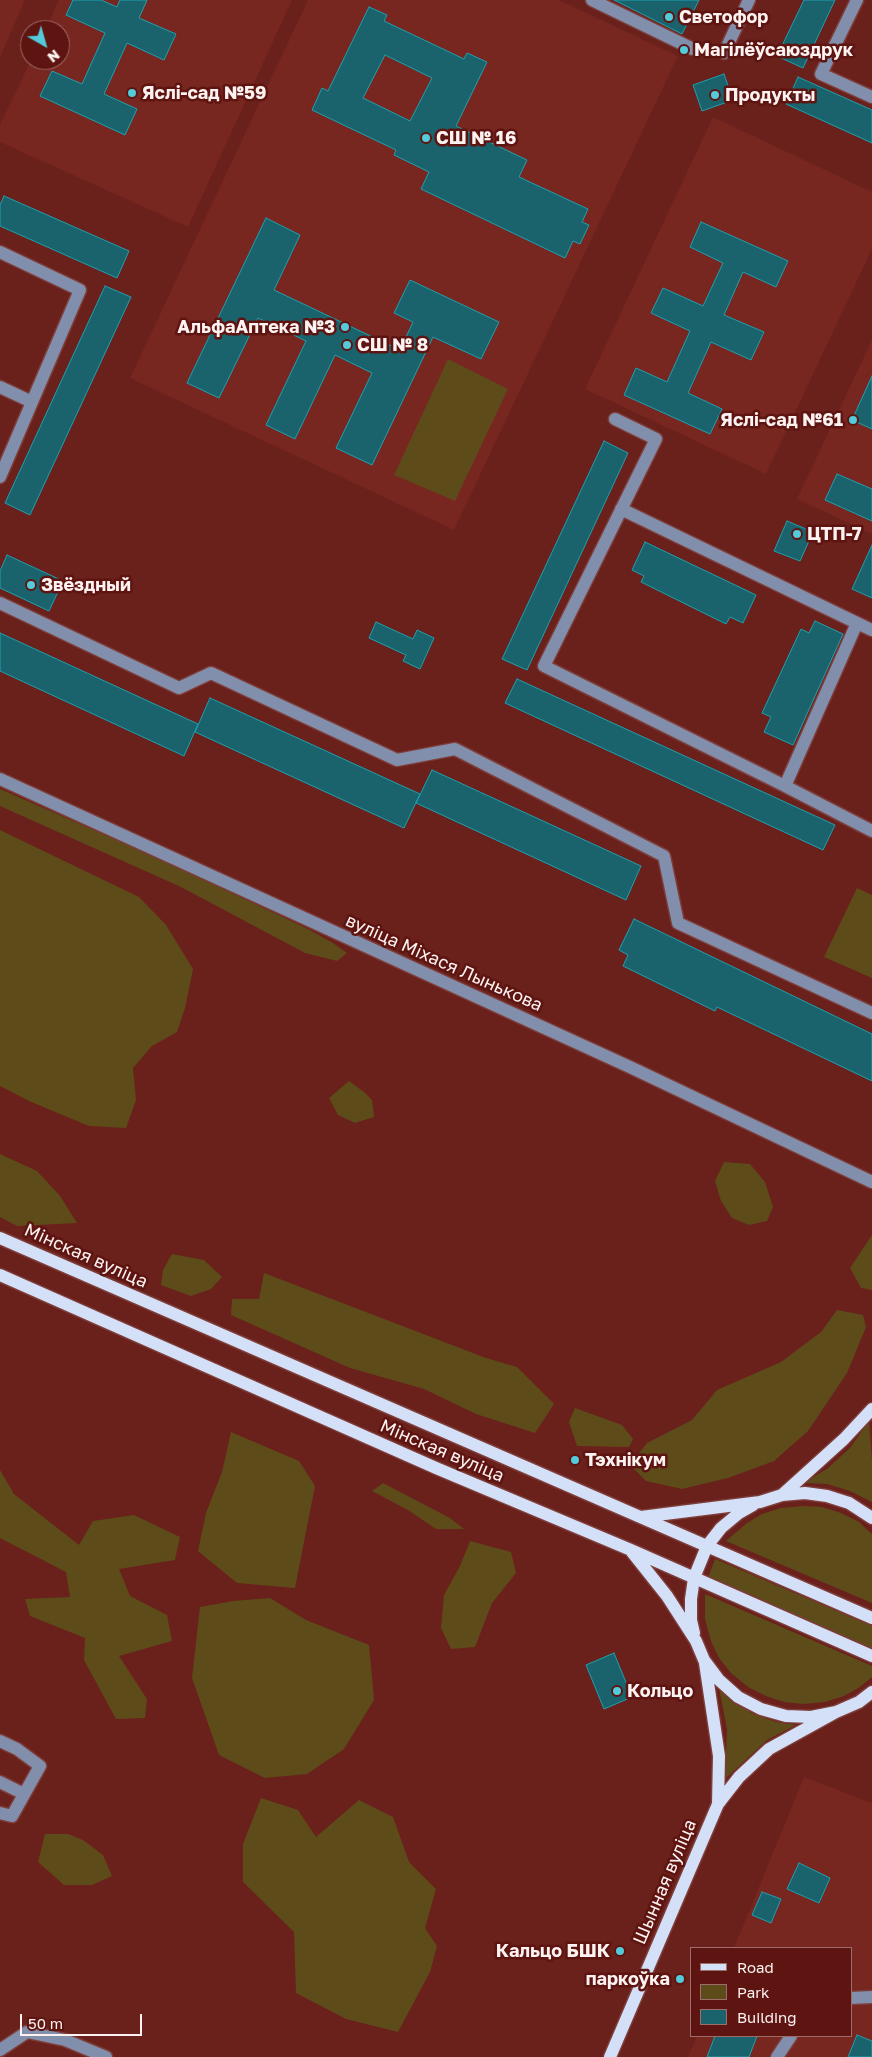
<!DOCTYPE html>
<meta charset="utf-8">
<style>
body{margin:0}
#map{position:relative;width:872px;height:2057px;overflow:hidden;background:#6a201b;font-family:"Golos Text",sans-serif}
canvas{display:block}
.legend{position:absolute;left:690px;top:1947px;width:162px;height:90px;box-sizing:border-box;background:#5e1410;border:1px solid #9d6d6a;margin:0;padding:6px 9px;list-style:none;font-size:15px;color:#fcf2f1}
.legend li{display:flex;align-items:center;gap:10px;height:25px}
.legend b{width:25px;border:1px solid #9d6d6a}
.north{position:absolute;left:20px;top:20px;width:50px;height:50px;box-sizing:border-box;background:#5e1410;border:1px solid #9d6d6a;border-radius:50%;rotate:142deg;font-size:14px;font-weight:700;line-height:20px;text-align:center;color:#fcf2f1}
.north::after{content:'';display:block;margin:auto;width:18px;height:22px;background:#53cbdb;clip-path:polygon(50% 0,100% 100%,50% 72%,0 100%)}
.scale{position:absolute;left:20px;top:2014px;width:122px;height:22px;box-sizing:border-box;border:2px solid #fcf2f1;border-top:0;padding-left:6px;font-size:15px;line-height:18px;white-space:nowrap;color:#fcf2f1;-webkit-text-stroke:4px #5e1410;paint-order:stroke}
</style>
<div id="map">
<canvas width="872" height="2057"></canvas>
<ul class="legend">
<li><b style="height:6px;background:#d4dff8"></b>Road</li>
<li><b style="height:14px;background:#5e4b1a"></b>Park</li>
<li><b style="height:14px;background:#1a636c"></b>Building</li>
</ul>
<div class="north">N</div>
<div class="scale">50 m</div>
</div>
<script>
const g = document.querySelector('canvas').getContext('2d');
g.lineJoin = 'round';
function fillPath(path, color) {
  g.fillStyle = color;
  g.fill(path, 'evenodd');
}
function toPath(rows) {
  const path = new Path2D();
  for (const r of rows) {
    path.moveTo(r[0], r[1]);
    for (let i = 2; i < r.length; i += 2) path.lineTo(r[i], r[i + 1]);
  }
  return path;
}
function stroke(path, color, width, dash) {
  g.strokeStyle = color;
  g.lineWidth = width;
  g.lineCap = dash ? 'butt' : 'round';
  g.setLineDash(dash || []);
  g.stroke(path);
}
function label(font, color, halo, rows, align = 'center') {
  g.font = font + ' "Golos Text",sans-serif';
  g.lineWidth = 5;
  g.setLineDash([]);
  g.textBaseline = 'middle';
  g.strokeStyle = halo;
  g.fillStyle = color;
  for (const [text, x, y, turn = 0] of rows) {
    g.save();
    g.translate(x, y);
    g.rotate((+turn || 0) * Math.PI / 180);
    g.textAlign = isNaN(turn) ? turn : align;
    if (halo) g.strokeText(text, 0, 0);
    g.fillText(text, 0, 0);
    g.restore();
  }
}
fillPath(toPath([
 [0,0,25,0,0,57],
 [59,0,292,0,188,227,0,142,0,125,31,60,60,60,60,30,45,30],
 [308,0,559,0,678,56,454,530,130,378],
 [713,117,872,192,872,249,766,474,585,389],
 [872,340,872,534,797,499],
 [804,1777,872,1803,872,2057,688,2057,697,2036,851,2036,851,1948,734,1948]
]), '#782620');
fillPath(toPath([
 [448,359,508,389,455,501,394,475],
 [0,789,162,860,308,929,333,943,347,953,337,961,305,953,181,887,0,806],
 [0,830,139,897,166,925,193,969,185,1008,177,1032,152,1046,133,1068,136,1100,126,1128,89,1126,29,1101,0,1086],
 [857,888,872,895,872,978,824,957],
 [349,1081,364,1092,372,1100,374,1117,355,1123,338,1115,329,1098],
 [0,1154,37,1171,60,1196,77,1223,17,1226,0,1217],
 [724,1162,750,1164,765,1182,773,1207,767,1221,749,1225,732,1218,721,1201,715,1181],
 [872,1235,872,1290,861,1288,850,1268],
 [172,1254,204,1260,222,1277,211,1289,191,1296,161,1285,163,1270],
 [264,1273,486,1358,517,1367,554,1404,535,1433,476,1414,424,1389,350,1368,231,1315,232,1299,259,1299],
 [837,1310,863,1315,866,1327,847,1373,808,1431,774,1461,728,1478,682,1489,646,1481,630,1465,647,1443,692,1420,717,1390,781,1362,821,1332],
 [575,1408,622,1425,633,1439,629,1447,577,1446,569,1422],
 [869,1421,872,1461,872,1502,850,1491,827,1484,804,1483,828,1468,850,1448],
 [231,1432,299,1461,315,1486,295,1588,237,1583,198,1551,206,1513,222,1472],
 [0,1470,14,1494,79,1545,93,1521,134,1515,180,1537,175,1560,119,1569,130,1596,167,1615,172,1641,119,1656,147,1699,145,1718,116,1719,84,1660,85,1638,30,1616,25,1599,70,1597,66,1572,0,1538],
 [383,1483,450,1518,464,1529,436,1529,408,1510,372,1491],
 [803,1506,822,1507,841,1513,859,1522,872,1534,872,1603,726,1541,747,1523,762,1514,781,1508],
 [470,1541,511,1552,516,1573,492,1603,475,1647,451,1649,441,1628,444,1595,460,1566],
 [715,1559,872,1626,872,1649,708,1578],
 [705,1594,872,1666,872,1677,860,1687,844,1696,825,1702,803,1704,784,1702,766,1696,748,1687,731,1673,719,1658,711,1641,705,1619],
 [270,1598,306,1620,369,1645,374,1700,344,1749,307,1774,265,1778,219,1755,192,1678,200,1607,233,1601],
 [719,1688,751,1713,776,1722,796,1725,767,1740,725,1779,727,1729],
 [261,1798,298,1810,316,1837,359,1800,393,1817,409,1862,436,1889,425,1928,437,1946,430,1972,398,2032,346,2019,296,1993,294,1932,243,1882,243,1844],
 [45,1834,68,1834,83,1840,103,1855,112,1876,92,1885,64,1885,38,1862]
]), '#5e4b1a');
const building = toPath([
 [73,0,101,0,117,7,120,0,147,0,139,18,176,34,164,60,127,43,104,94,137,109,125,135,40,96,52,71,82,84,105,33,66,15,73,0],
 [614,0,699,0,682,34,614,0],
 [804,0,835,0,803,68,777,56,804,0],
 [369,7,387,15,384,21,464,59,467,53,487,62,456,126,527,160,519,177,588,209,582,222,589,225,580,244,573,241,565,258,421,189,429,172,394,155,396,150,312,110,322,88,328,91,369,7],
 [385,55,432,78,410,121,363,98,385,55],
 [724,74,733,100,702,111,693,85,724,74],
 [798,77,872,110,872,143,786,104,798,77],
 [4,196,129,251,117,278,0,226,0,205,4,196],
 [266,218,300,235,274,290,400,350,413,322,394,313,410,280,499,322,481,359,433,337,372,465,336,448,372,373,335,355,295,439,266,425,306,341,258,318,219,398,187,383,266,218],
 [701,222,788,261,776,287,743,272,724,315,764,332,751,360,711,342,688,393,722,409,710,434,624,395,636,368,667,382,690,331,651,313,663,288,703,306,723,263,690,247,701,222],
 [105,286,131,297,30,515,5,503,105,286],
 [872,376,872,429,852,420,872,376],
 [604,441,628,453,527,670,502,659,604,441],
 [837,474,872,489,872,521,825,500,837,474],
 [787,521,813,532,800,561,774,551,787,521],
 [645,542,756,595,743,623,730,617,726,624,641,582,644,576,632,570,645,542],
 [872,545,872,598,852,589,872,545],
 [7,555,63,581,49,611,0,588,0,571,7,555],
 [815,621,843,634,793,745,764,732,771,717,762,713,801,629,809,633,815,621],
 [376,622,413,639,417,630,434,638,420,669,403,661,406,655,369,638,376,622],
 [0,633,198,724,184,756,0,671,0,633],
 [517,679,835,825,823,850,505,703,517,679],
 [210,698,420,794,404,828,195,732,210,698],
 [432,770,641,866,626,900,416,803,432,770],
 [634,919,872,1034,872,1081,717,1007,715,1011,623,966,628,955,619,950,634,919],
 [614,1653,632,1697,604,1709,586,1665,614,1653],
 [799,1863,830,1878,819,1903,787,1889,799,1863],
 [762,1892,781,1899,771,1923,752,1915,762,1892],
 [857,2035,872,2041,872,2057,848,2057,857,2035],
 [715,2036,757,2036,749,2057,707,2057,715,2036]
]);
fillPath(building, '#1a636c');
stroke(building, '#1ca1b1', 1);
const minor = toPath([
 [592,0,693,49],
 [857,0,821,74,872,97],
 [724,53,749,0],
 [0,252,80,290,0,477],
 [0,387,32,402],
 [615,419,656,439,544,666,785,786],
 [621,509,857,623],
 [0,603,179,688,211,673,397,760,455,749,664,856,678,923,872,1013],
 [872,630,857,623,785,786,872,831],
 [0,779,632,1068,872,1182],
 [0,1741,17,1749,40,1766,12,1816,0,1813],
 [0,1782,24,1794],
 [851,1998,872,1997],
 [0,2050,27,2032,65,2040,106,2057],
 [777,2057,791,2036]
]);
const major = toPath([
 [0,1238,872,1618],
 [0,1275,436,1468,631,1550,872,1656],
 [782,1495,844,1439,872,1409],
 [641,1517,760,1502,782,1495,805,1493,827,1496,849,1503,872,1518],
 [632,1552,667,1596,696,1641,704,1660,719,1680,738,1697,761,1709,786,1716,811,1717,836,1712,859,1702,872,1692],
 [694,1633,691,1620,691,1599,694,1578,707,1546,721,1528,739,1513,753,1505],
 [705,1663,719,1756,718,1804],
 [610,2057,718,1804,739,1777,769,1749,836,1712]
]);
stroke(minor, '#7e3d39', 15);
stroke(major, '#7e3d39', 15);
stroke(minor, '#818eac', 12);
stroke(major, '#d4dff8', 12);
for (const [x, y, r, color] of [
 [669,17,5,"#53cbdb"],
 [684,50,5,"#53cbdb"],
 [132,93,5,"#53cbdb"],
 [715,95,5,"#53cbdb"],
 [426,138,5,"#53cbdb"],
 [345,327,5,"#53cbdb"],
 [347,345,5,"#53cbdb"],
 [853,420,5,"#53cbdb"],
 [797,534,5,"#53cbdb"],
 [31,585,5,"#53cbdb"],
 [575,1460,5,"#53cbdb"],
 [617,1691,5,"#53cbdb"],
 [620,1951,5,"#53cbdb"],
 [680,1979,5,"#53cbdb"]
]) {
  const dot = new Path2D();
  dot.arc(x, y, r, 0, 2 * Math.PI);
  g.fillStyle = color;
  g.fill(dot);
  stroke(dot, '#5e1410', 2);
}
label('bold 18px', '#fcf2f1', '#5e1410', [
 ["Светофор",679,17],
 ["Магілёўсаюздрук",694,50],
 ["Яслі-сад №59",142,93],
 ["Продукты",725,95],
 ["СШ № 16",436,138],
 ["АльфаАптека №3",335,327,"right"],
 ["СШ № 8",357,345],
 ["Яслі-сад №61",843,420,"right"],
 ["ЦТП-7",807,534],
 ["Звёздный",41,585],
 ["Тэхнікум",585,1460],
 ["Кольцо",627,1691],
 ["Кальцо БШК",610,1951,"right"],
 ["паркоўка",670,1979,"right"]
], 'left');
label('18px', '#fcf2f1', '#5e1410', [
 ["вуліца Міхася Лынькова",444,963,24],
 ["Мінская вуліца",86,1256,24],
 ["Мінская вуліца",442,1451,23],
 ["Шынная вуліца",665,1882,-67]
]);
</script>
